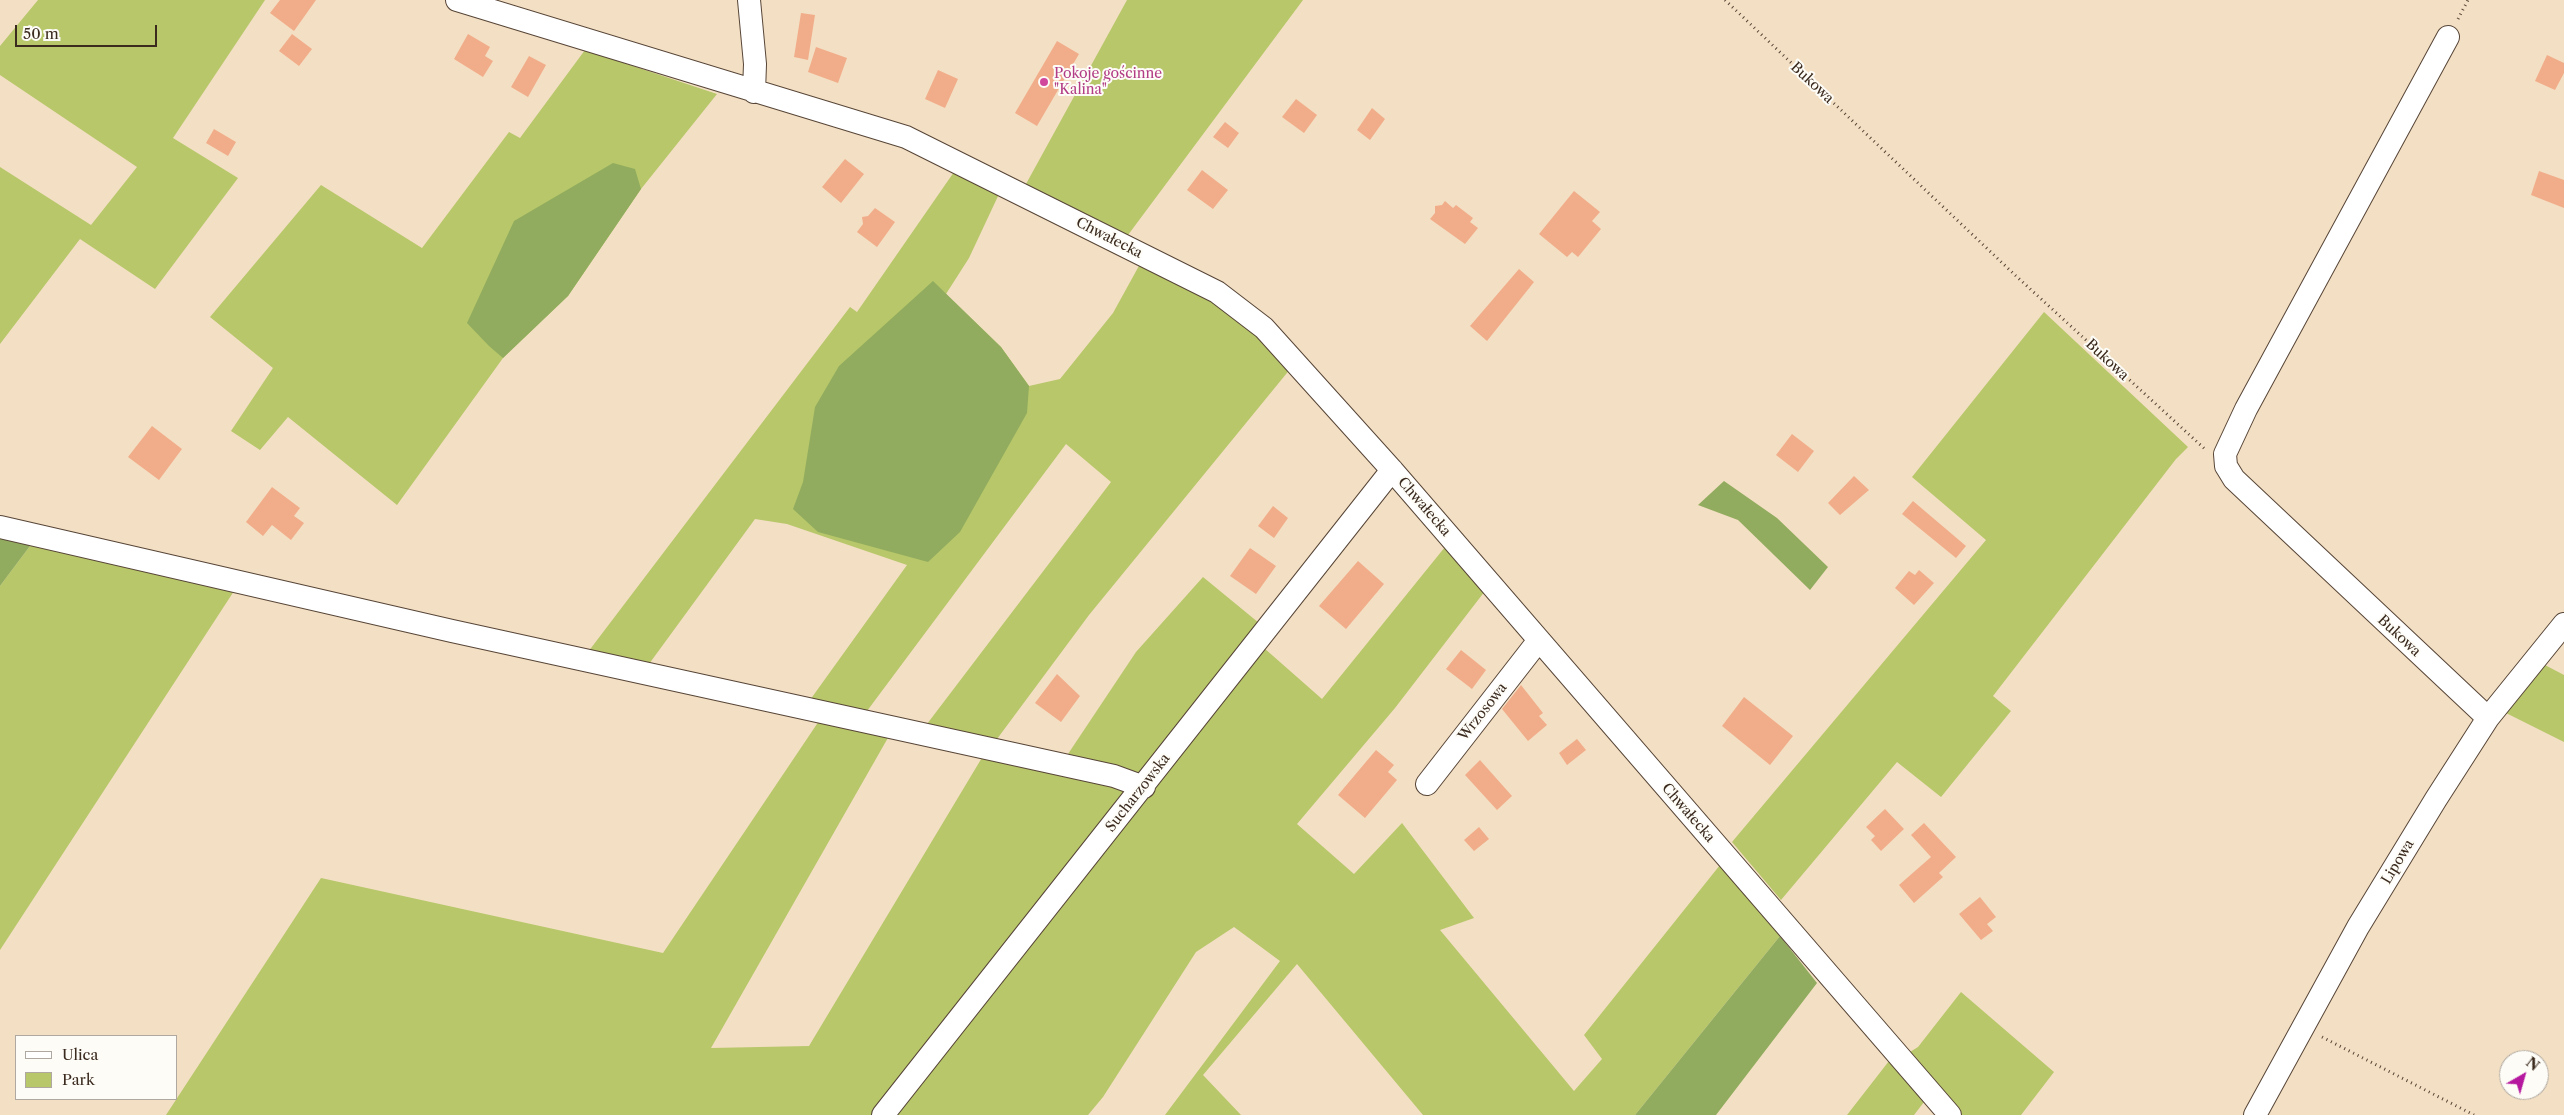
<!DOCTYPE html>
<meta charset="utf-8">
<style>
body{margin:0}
#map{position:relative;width:2564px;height:1115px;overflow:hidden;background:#f3dfc3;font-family:"Libre Caslon Text",serif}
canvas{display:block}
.legend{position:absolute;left:15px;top:1035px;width:162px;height:65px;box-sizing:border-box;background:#fdfcf7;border:1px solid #afa8a0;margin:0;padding:6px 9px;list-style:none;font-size:15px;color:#3b2a1e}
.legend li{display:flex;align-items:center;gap:10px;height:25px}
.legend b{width:25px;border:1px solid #afa8a0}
.north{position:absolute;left:2499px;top:1050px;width:50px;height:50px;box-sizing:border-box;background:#fdfcf7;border:1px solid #afa8a0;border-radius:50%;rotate:38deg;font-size:14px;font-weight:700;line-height:20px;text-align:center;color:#3b2a1e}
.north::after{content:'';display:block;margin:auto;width:18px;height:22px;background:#b5179e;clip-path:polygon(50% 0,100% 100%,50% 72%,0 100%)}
.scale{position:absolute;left:15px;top:25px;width:142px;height:22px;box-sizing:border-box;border:2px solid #3b2a1e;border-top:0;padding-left:6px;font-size:15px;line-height:18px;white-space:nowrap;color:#3b2a1e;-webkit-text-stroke:4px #fdfcf7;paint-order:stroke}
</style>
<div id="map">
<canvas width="2564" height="1115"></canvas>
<ul class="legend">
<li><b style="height:6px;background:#fff"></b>Ulica</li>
<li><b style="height:14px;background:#b7c76a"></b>Park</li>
</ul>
<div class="north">N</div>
<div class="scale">50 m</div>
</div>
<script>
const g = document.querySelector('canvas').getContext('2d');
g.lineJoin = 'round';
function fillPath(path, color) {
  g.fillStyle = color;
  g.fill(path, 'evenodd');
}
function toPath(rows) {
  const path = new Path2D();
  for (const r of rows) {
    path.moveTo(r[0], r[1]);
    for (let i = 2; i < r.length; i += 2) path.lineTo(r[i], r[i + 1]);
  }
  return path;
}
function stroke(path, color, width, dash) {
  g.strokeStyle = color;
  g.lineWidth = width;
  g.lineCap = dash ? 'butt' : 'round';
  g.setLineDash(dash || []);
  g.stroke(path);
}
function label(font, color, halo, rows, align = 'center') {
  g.font = font + ' "Libre Caslon Text",serif';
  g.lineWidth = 4;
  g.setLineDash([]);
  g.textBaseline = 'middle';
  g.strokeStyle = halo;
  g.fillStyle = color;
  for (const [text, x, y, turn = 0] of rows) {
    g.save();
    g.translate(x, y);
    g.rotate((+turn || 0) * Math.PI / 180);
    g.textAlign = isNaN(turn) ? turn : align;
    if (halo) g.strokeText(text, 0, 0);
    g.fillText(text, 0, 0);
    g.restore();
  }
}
fillPath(toPath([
 [38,0,265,0,173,138,238,178,155,289,80,239,0,344,0,167,91,225,137,167,0,75,0,46],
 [1127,0,1303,0,1128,235,1026,184],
 [585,50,717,94,641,189,568,296,503,358,397,505,288,417,260,450,231,431,273,368,210,317,321,185,422,248,509,132,520,138],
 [954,172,999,194,969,258,946,294,1001,347,1029,386,1060,379,1113,313,1140,264,1231,309,1291,368,1089,615,997,739,927,724,1111,482,1066,444,867,711,810,700,907,565,787,524,755,519,649,664,588,652,850,307,857,312],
 [2044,312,2188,447,2176,459,1993,696,2011,711,1941,797,1897,762,1781,900,1732,842,1986,540,1912,477],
 [33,542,236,588,0,950,0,586],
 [1445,547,1485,591,1395,708,1297,824,1354,874,1402,823,1474,918,1440,930,1574,1091,1602,1059,1584,1035,1720,865,1780,936,1635,1115,1423,1115,1297,964,1203,1075,1241,1115,1165,1115,1280,961,1234,927,1196,952,1103,1097,1088,1115,897,1115,1264,648,1322,699],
 [1203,577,1259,623,1141,773,1068,754,1136,652],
 [2543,664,2564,675,2564,742,2506,713],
 [823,715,889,736,711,1048,809,1046,983,756,1130,790,872,1115,166,1115,321,878,663,953],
 [1961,992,2054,1072,2021,1115,1962,1115,1910,1052,1918,1047],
 [1889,1061,1924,1102,1914,1115,1847,1115]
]), '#b7c76a');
fillPath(toPath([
 [613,163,635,169,641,189,568,296,503,358,489,346,467,323,514,221],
 [933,281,1001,347,1029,386,1027,413,960,532,928,562,818,532,793,509,803,482,815,407,839,366],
 [1724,481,1777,518,1828,567,1810,590,1738,520,1698,505],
 [0,534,33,542,0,586],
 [1780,936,1817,983,1716,1115,1635,1115]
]), '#91ac5e');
fillPath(toPath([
 [280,0,316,0,294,31,270,13],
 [801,13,815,15,808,60,794,57],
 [292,34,312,49,299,66,279,51],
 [468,34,490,47,485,56,493,61,483,77,454,59],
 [1057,41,1079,54,1037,126,1015,113],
 [816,47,847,58,838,83,808,72],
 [2547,55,2564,63,2564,73,2555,90,2535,81],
 [529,56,546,65,528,97,511,87],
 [938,70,958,79,945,108,925,99],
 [1296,99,1317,115,1304,133,1282,117],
 [1372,108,1385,119,1370,140,1357,130],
 [1225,122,1239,133,1228,148,1213,137],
 [214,129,236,142,228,156,206,143],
 [845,159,864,174,841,203,822,187],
 [1202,170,1228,190,1213,209,1187,190],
 [2539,171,2564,180,2564,208,2531,195],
 [1574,191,1600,212,1592,221,1601,229,1578,257,1572,252,1567,257,1539,234],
 [1445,201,1453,208,1456,205,1473,218,1470,222,1478,228,1465,244,1430,219,1435,213,1435,206,1442,205],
 [875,208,895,222,877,247,857,232,863,224,862,217,868,216],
 [1519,269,1534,282,1487,341,1470,326],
 [152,426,182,449,159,480,128,457],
 [1792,434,1814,451,1798,472,1776,455],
 [1854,476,1869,490,1840,515,1828,503],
 [272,487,300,508,294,516,304,523,291,540,272,525,263,536,246,522],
 [1913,501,1966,546,1956,558,1902,514],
 [1273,506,1288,518,1274,538,1258,526],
 [1250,548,1276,566,1256,594,1230,576],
 [1358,561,1384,584,1346,629,1319,606],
 [1919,570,1934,583,1914,605,1895,588,1909,571,1915,575],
 [1461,650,1486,670,1472,689,1446,669],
 [1057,674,1080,696,1061,722,1035,703],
 [1521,685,1543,713,1539,716,1547,725,1528,741,1502,709],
 [1744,697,1793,736,1770,765,1722,726],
 [1577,739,1586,750,1567,765,1559,753],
 [1376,750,1394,765,1388,772,1397,780,1365,818,1338,795],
 [1480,760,1512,796,1497,810,1465,775],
 [1885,809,1904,829,1881,851,1871,840,1875,836,1866,827],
 [1924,823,1956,857,1939,873,1943,877,1914,903,1899,885,1931,857,1911,835],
 [1479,827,1489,839,1474,851,1464,840],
 [1980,897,1996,917,1987,924,1993,931,1981,940,1959,914]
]), '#f1ad8a');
const minor = toPath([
 [457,0,906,137,1217,292,1264,328,1392,470,1950,1115],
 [749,0,755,64,754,92],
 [2448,37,2246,409,2225,454,2226,466,2234,479,2488,718],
 [0,527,452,631,1114,776,1144,787],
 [1427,784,1539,640],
 [883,1115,1392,470],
 [2255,1115,2358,927,2436,799,2488,718,2564,624]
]);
stroke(minor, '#574537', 24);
stroke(toPath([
 [1725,0,2015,275,2206,450],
 [2458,19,2468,0],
 [2322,1037,2474,1115]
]), '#574537', 3, [1, 4]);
stroke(minor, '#fff', 22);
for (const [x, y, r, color] of [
 [1044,82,5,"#d1479c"]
]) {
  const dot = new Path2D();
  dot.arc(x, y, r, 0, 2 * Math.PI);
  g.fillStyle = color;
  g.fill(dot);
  stroke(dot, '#fdfcf7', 2);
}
label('14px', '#b23c85', '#fdfcf7', [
 ["Pokoje gościnne",1054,74],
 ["\"Kalina\"",1054,90]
], 'left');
label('14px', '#3b2a1e', '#fdfcf7', [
 ["Bukowa",1812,83,43],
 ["Chwałecka",1109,238,27],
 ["Bukowa",2107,360,43],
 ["Chwałecka",1424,507,49],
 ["Bukowa",2399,636,43],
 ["Wrzosowa",1483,712,-52],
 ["Sucharzowska",1138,793,-52],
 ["Chwałecka",1688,813,49],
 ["Lipowa",2398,862,-59]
]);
</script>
